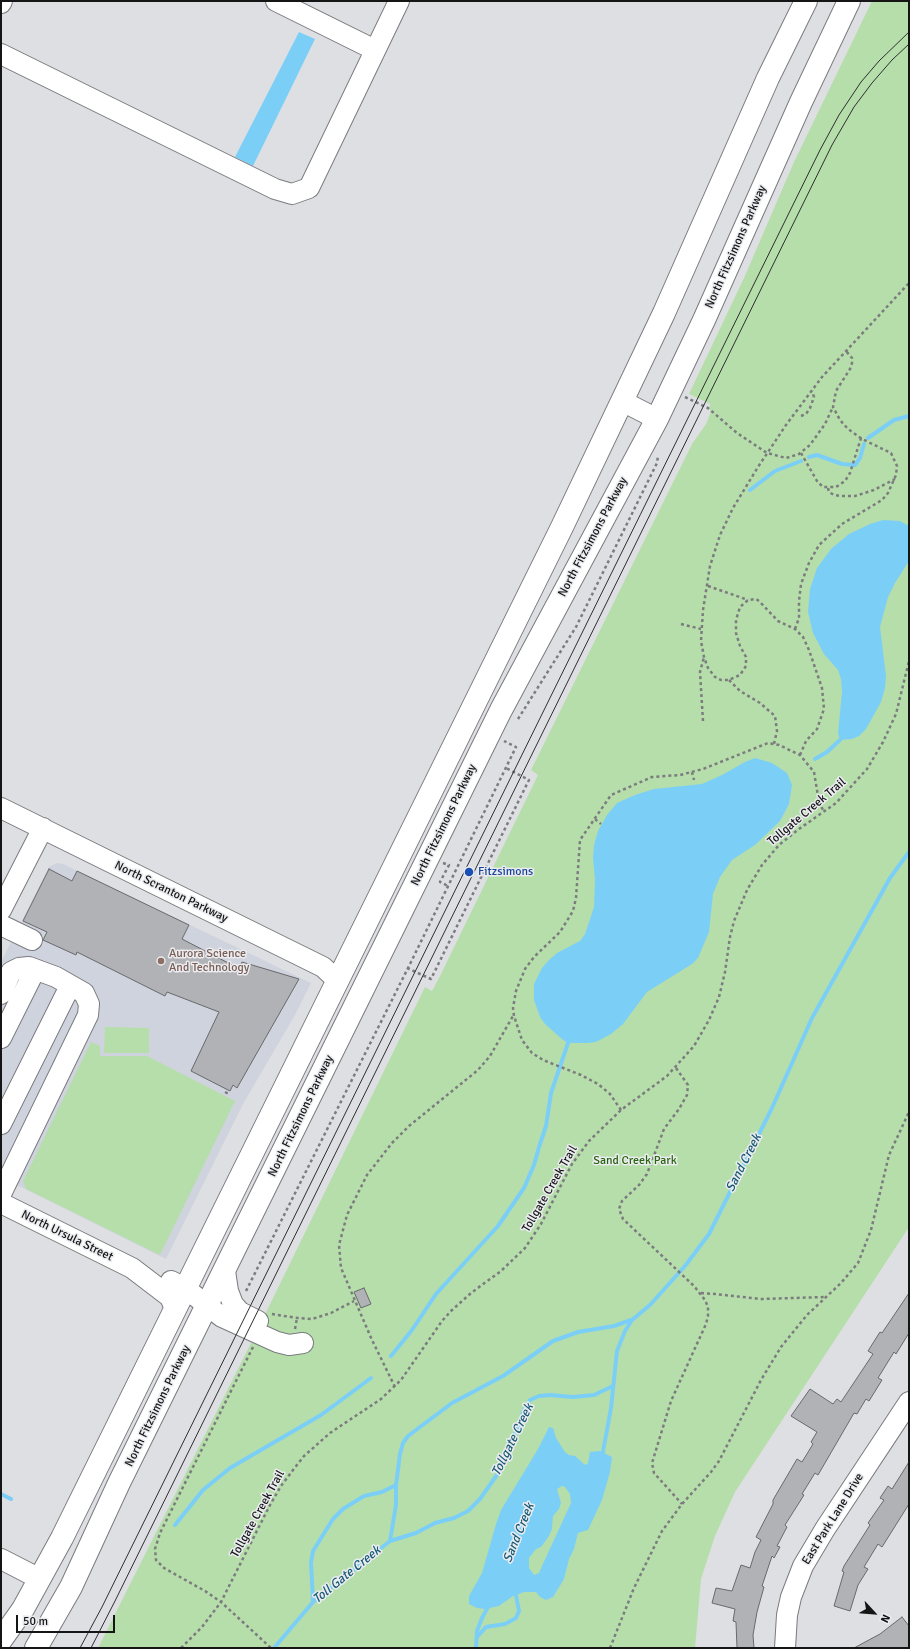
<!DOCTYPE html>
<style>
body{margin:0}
#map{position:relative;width:910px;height:1649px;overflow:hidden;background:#dedfe3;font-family:Signika,sans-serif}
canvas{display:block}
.frame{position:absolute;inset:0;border:2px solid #151516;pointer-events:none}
.north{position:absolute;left:854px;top:1593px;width:40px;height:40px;-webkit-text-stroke:3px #ebecf0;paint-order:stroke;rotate:116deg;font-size:11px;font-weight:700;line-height:16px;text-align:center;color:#151516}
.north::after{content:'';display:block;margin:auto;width:14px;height:18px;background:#151516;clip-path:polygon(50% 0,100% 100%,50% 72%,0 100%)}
.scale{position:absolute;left:16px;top:1615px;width:99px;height:18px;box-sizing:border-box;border:2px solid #151516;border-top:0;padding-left:5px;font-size:12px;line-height:14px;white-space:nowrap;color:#151516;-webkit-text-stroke:3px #ebecf0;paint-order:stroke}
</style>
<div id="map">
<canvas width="910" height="1649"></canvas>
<div class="frame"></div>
<div class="north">N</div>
<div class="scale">50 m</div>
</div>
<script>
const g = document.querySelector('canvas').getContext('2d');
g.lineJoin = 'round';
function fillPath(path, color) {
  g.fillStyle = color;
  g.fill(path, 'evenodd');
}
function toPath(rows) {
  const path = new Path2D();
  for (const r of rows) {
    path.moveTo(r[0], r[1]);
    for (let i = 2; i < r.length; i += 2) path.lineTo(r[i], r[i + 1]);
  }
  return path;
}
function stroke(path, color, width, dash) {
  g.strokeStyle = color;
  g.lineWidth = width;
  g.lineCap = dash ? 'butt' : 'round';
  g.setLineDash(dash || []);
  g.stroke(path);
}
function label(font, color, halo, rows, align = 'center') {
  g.font = font + ' Signika,sans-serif';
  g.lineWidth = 3;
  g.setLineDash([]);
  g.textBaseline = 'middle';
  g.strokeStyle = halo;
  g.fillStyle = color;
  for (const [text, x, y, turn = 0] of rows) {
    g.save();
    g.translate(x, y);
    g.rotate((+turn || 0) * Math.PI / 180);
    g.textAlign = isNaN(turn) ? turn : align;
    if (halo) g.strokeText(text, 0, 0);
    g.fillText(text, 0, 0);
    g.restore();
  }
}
fillPath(toPath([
 [57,863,63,864,311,983,295,1015,243,1104,166,1259,1,1177,1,962,49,867]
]), '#cfd3de');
fillPath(toPath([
 [872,1,909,1,909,1227,735,1492,715,1536,701,1579,695,1648,98,1648,253,1339,425,987,432,991,440,976,538,775,531,770,692,444,706,424,710,414,710,404,689,394,744,278,794,162],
 [105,1027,149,1028,149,1053,104,1053],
 [91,1042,100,1046,100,1056,147,1056,235,1101,160,1255,26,1189,23,1181]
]), '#b6deaa');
fillPath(toPath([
 [299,32,315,39,253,166,235,157],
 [883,520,900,521,909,526,909,561,895,583,888,597,880,627,886,676,885,688,881,702,866,729,859,736,852,739,840,740,838,733,842,692,841,679,838,670,824,654,813,633,808,612,810,589,817,568,831,549,849,534,870,524],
 [755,758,772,763,787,773,792,785,789,804,780,821,755,845,732,860,720,877,713,894,709,932,698,958,692,964,647,992,623,1024,611,1034,596,1042,588,1043,568,1043,563,1040,545,1024,540,1017,534,1000,534,984,542,968,549,960,557,953,580,941,585,934,594,907,595,880,593,858,594,845,598,831,607,815,617,803,635,795,654,789,702,784,722,775,745,762],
 [549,1427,553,1428,556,1438,565,1452,569,1455,575,1456,584,1464,586,1465,588,1463,590,1452,600,1451,612,1457,610,1472,602,1500,588,1530,578,1533,574,1549,569,1559,564,1579,553,1597,546,1600,540,1597,536,1592,524,1592,513,1596,499,1606,485,1609,477,1608,469,1604,469,1596,482,1573,496,1524,501,1510,538,1449],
 [562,1486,565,1487,570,1494,571,1503,542,1566,539,1573,534,1575,529,1568,529,1558,536,1549,541,1547,549,1536,552,1529,553,1516,559,1509,561,1503,557,1489]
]), '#7bcff7');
stroke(toPath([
 [868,438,894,420,909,416],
 [809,457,817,455,842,464,855,465,860,458,864,444],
 [750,490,775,471,801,461],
 [815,759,827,752,840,740],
 [391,1356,412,1330,436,1294,498,1226,524,1188,534,1165,539,1147,546,1126,551,1093,568,1043],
 [602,1457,611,1408,617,1351,625,1331,632,1320,650,1305,685,1266,709,1234,772,1108,812,1018,890,878,909,852],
 [1,1494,11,1499],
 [175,1525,203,1490,230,1468,321,1415,371,1378],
 [390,1541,396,1505,396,1485,400,1454,403,1443,408,1436,452,1403,503,1376,553,1341,578,1332,614,1326,631,1320],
 [313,1602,311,1563,313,1551,333,1519,343,1509,364,1496,382,1492,396,1485],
 [478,1636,486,1627,505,1624,516,1618,519,1611,515,1590],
 [274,1648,313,1602,390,1541,416,1533,435,1523,454,1518,468,1511,480,1499,499,1472,507,1455,524,1410,530,1400,539,1396,550,1395,573,1397,594,1395,613,1386],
 [476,1648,477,1631,482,1618,489,1605]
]), '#7bcff7', 4);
const building = toPath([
 [49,869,72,881,77,871,189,925,182,939,238,968,242,962,299,979,237,1088,233,1085,230,1091,191,1071,219,1012,167,992,165,996,77,952,76,955,43,940,47,932,23,921,49,869],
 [364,1288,371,1304,361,1308,354,1292,364,1288],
 [909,1293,909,1333,896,1354,894,1352,878,1378,882,1380,869,1401,866,1399,857,1414,854,1413,818,1475,815,1473,802,1494,804,1495,785,1525,787,1527,777,1546,780,1547,774,1558,772,1556,762,1586,764,1587,757,1612,753,1635,754,1648,737,1648,736,1622,733,1621,735,1609,712,1603,716,1588,732,1591,741,1565,750,1568,755,1552,761,1540,756,1537,773,1504,773,1500,797,1459,802,1462,813,1444,811,1442,817,1432,791,1416,810,1389,833,1404,837,1399,841,1402,873,1354,868,1351,880,1332,882,1333,909,1293],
 [909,1462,909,1504,882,1547,878,1544,864,1567,868,1569,858,1585,850,1611,834,1606,844,1572,842,1571,844,1566,870,1525,868,1523,884,1500,880,1498,888,1486,892,1489,909,1462],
 [902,1617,909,1626,909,1648,854,1648,880,1634,902,1617]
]);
fillPath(building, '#b1b2b5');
stroke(building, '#68696c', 1);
const minor = toPath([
 [276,1,375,50],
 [1,3,2,1],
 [1,54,275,189,292,194,309,188,399,1],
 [622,401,657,419],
 [1,808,323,967,338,981],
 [1,910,43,828],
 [1,925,32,940],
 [1,994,11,972,19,968,29,967,56,977,84,993,89,1004,88,1015,1,1194],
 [1,1038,35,970],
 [1,1124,70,986],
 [1,1203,132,1268,170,1297,175,1309],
 [225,1271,228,1291,233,1304,240,1312,258,1321],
 [171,1281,185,1288,222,1317,277,1342,289,1345,303,1343],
 [1,1559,40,1579],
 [785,1648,787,1615,791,1597,803,1566,825,1529,909,1402]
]);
const major = toPath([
 [1,1640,23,1609,62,1538,562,527,664,313,768,78,806,1],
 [36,1648,71,1587,119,1483,501,710,657,419,704,320,801,102,849,1]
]);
stroke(minor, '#7a7b7e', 22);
stroke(major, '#7a7b7e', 24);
stroke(toPath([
 [685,397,708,408,737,433,767,453,786,458,799,454,810,445,825,424,833,407],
 [801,416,806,414,810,408,814,397,812,391],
 [801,453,817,481,823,487,836,487,845,481,850,473,861,438],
 [828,488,829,492,834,495,841,496,855,496,874,490,895,479],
 [708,586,748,600],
 [681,624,701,629],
 [795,629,799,618,799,601,801,584,809,563,819,545,842,524,882,500,888,493,896,475,897,466,891,453,862,439,848,429,840,420,833,407,836,391,850,369,852,363,852,358,846,351],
 [729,680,740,691,760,703,775,716,777,731,774,744],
 [518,719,576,627,657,463,658,456],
 [703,721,700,672,704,657],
 [800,755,806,741,817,729,824,709,822,688,809,650,803,637,795,629,778,621,759,601,756,599,748,600,740,607,736,620,736,633,740,646,746,657,746,666,740,675,729,680,721,680,715,677,708,668,704,657,701,641,703,610,710,566,720,535,733,508,758,467,786,425,822,377,909,283],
 [692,772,694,780],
 [595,819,601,824],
 [443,863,449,865,440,882,448,886],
 [407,968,431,979,525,788,529,780,506,768],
 [676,1068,688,1085,687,1095,679,1109,664,1129,647,1174,639,1185,622,1201,619,1209,623,1219,694,1286,705,1300,708,1307,708,1316,706,1324,671,1401,652,1463,654,1473,682,1504],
 [225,1092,229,1094],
 [621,1110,610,1094,598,1084,581,1075,543,1060,532,1053,522,1040,514,1016,513,1008,516,991,525,969,534,957,560,932,573,911,576,898,580,840,611,795,652,777,680,775,703,769,768,743,779,745,800,755,814,772,819,802,824,812],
 [246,1291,411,962,516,747,504,741],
 [701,1293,715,1294,761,1299,825,1297],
 [272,1314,297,1318,312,1319,331,1313,354,1301],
 [295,1329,297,1318],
 [253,1347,160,1533,155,1549,156,1560,164,1568,205,1591,221,1602,271,1648],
 [395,1387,372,1340,341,1268,339,1245,347,1215,367,1175,392,1143,409,1126,478,1070,490,1056,513,1016],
 [181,1648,202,1627,221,1602,270,1505,281,1486,293,1470,304,1456,330,1433,381,1399,401,1380,442,1321,451,1311,471,1293,501,1271,525,1248,541,1224,572,1164,589,1141,621,1110,667,1076,694,1046,709,1020,719,997,725,972,730,937,734,921,747,890,762,865,779,845,799,829,836,803,867,769,883,742,896,714,909,661],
 [610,1648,634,1588,662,1531,682,1504,711,1472,719,1461,761,1380,781,1347,807,1315,841,1283,858,1263,871,1230,889,1155,909,1112]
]), '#7c7c7f', 2.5, [3, 3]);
stroke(minor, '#fff', 20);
stroke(major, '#fff', 22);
stroke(toPath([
 [80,1648,102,1607,820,150,839,115,861,82,879,61,909,32],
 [91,1648,115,1601,832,145,854,107,872,83,892,60,909,44]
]), '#2e2e30', 1);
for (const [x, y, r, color] of [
 [469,872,5,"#1a4fb4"],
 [161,961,4,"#8d6e63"]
]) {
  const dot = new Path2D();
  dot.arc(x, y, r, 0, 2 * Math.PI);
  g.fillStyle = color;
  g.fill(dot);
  stroke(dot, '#ebecf0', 1.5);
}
label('12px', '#151516', '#ebecf0', [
 ["North Fitzsimons Parkway",736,247,-66],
 ["North Fitzsimons Parkway",593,537,-62],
 ["Tollgate Creek Trail",807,812,-40],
 ["North Fitzsimons Parkway",444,825,-64],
 ["North Scranton Parkway",171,892,26],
 ["North Fitzsimons Parkway",301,1116,-64],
 ["Tollgate Creek Trail",550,1189,-60],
 ["North Ursula Street",67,1236,26],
 ["North Fitzsimons Parkway",158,1406,-64],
 ["Tollgate Creek Trail",258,1514,-61],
 ["East Park Lane Drive",833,1519,-58]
]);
label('12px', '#164399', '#ebecf0', [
 ["Fitzsimons",478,872]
], 'left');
label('12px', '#785e54', '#ebecf0', [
 ["Aurora Science",169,954],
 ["And Technology",169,968]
], 'left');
label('12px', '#29640f', '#ebecf0', [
 ["Sand Creek Park",635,1161]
]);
label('italic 13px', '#185a75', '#ebecf0', [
 ["Sand Creek",744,1163,-63],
 ["Tollgate Creek",513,1440,-64],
 ["Sand Creek",519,1533,-68],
 ["Toll Gate Creek",347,1575,-39]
]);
</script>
